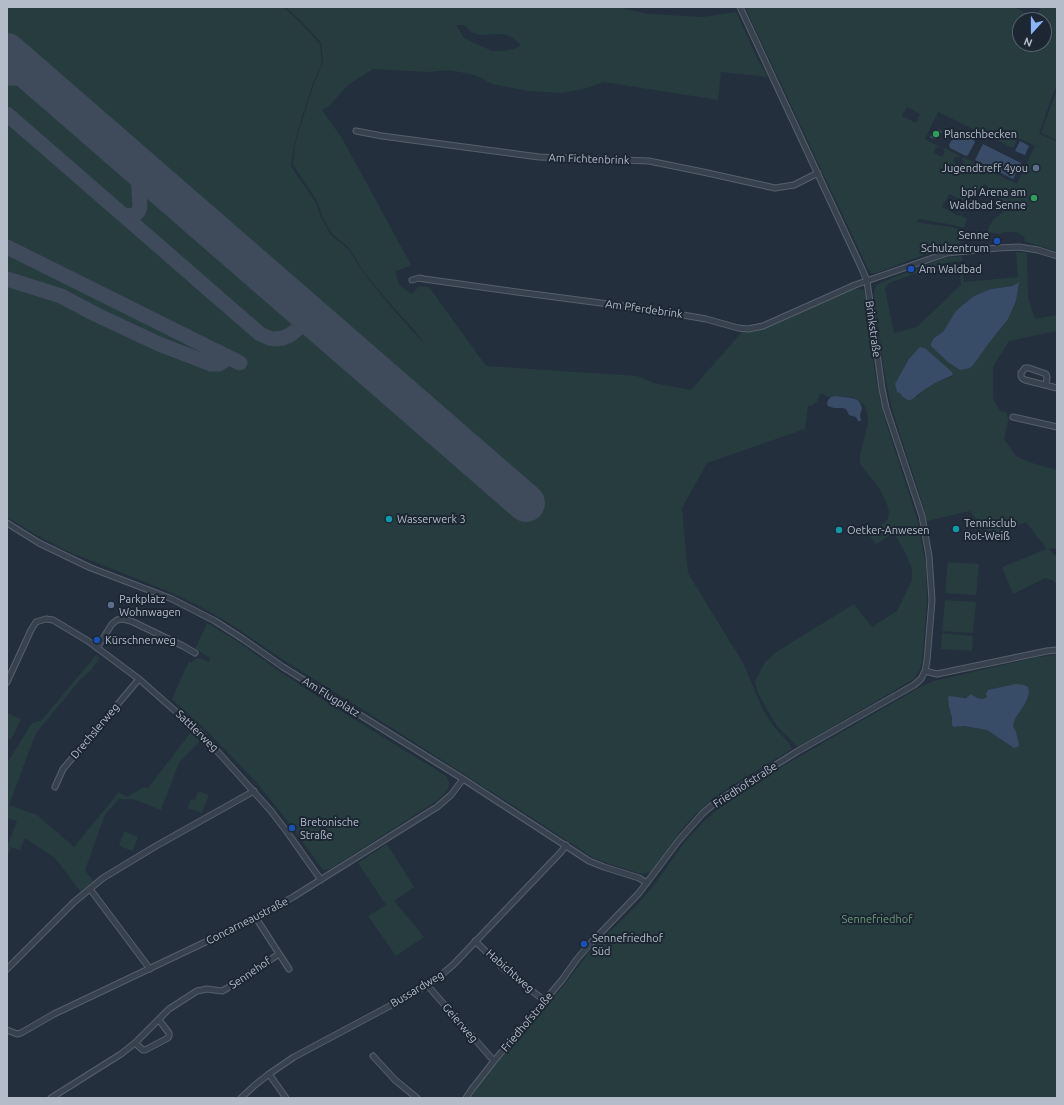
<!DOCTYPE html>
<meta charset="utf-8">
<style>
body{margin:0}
#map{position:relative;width:1064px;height:1105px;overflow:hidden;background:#242f3e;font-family:Ubuntu,sans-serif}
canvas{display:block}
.frame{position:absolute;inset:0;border:8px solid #b4bcc9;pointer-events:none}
.north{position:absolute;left:1012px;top:12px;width:40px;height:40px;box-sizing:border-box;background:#1d2633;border:1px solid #59626f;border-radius:50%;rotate:201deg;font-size:11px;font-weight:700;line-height:16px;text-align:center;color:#b4bcc9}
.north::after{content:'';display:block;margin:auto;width:14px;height:18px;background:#8ab4f8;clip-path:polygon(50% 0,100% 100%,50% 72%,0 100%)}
</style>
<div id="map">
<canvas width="1064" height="1105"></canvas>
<div class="frame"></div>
<div class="north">N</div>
</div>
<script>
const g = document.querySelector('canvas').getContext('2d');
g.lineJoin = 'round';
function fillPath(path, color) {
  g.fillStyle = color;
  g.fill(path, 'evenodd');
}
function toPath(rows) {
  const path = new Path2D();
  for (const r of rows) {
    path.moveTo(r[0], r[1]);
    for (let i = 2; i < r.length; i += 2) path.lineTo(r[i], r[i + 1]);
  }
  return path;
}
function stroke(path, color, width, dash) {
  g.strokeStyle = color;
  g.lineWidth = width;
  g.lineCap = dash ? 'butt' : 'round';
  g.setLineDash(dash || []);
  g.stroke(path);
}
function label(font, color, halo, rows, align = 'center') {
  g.font = font + ' Ubuntu,sans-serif';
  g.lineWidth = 4;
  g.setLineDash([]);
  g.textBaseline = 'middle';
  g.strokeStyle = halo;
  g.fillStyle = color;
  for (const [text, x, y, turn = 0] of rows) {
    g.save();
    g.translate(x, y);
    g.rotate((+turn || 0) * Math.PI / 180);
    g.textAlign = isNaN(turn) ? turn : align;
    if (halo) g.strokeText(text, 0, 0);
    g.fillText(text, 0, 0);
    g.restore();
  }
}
fillPath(toPath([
 [7,7,283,7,300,22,320,44,322,63,312,86,299,127,294,146,291,166,315,201,321,217,331,235,348,249,365,275,392,308,427,347,414,330,393,307,365,274,349,248,332,234,322,216,317,201,293,165,295,145,300,127,313,87,323,62,321,43,301,21,285,7,617,7,648,14,702,17,736,12,758,60,768,77,721,72,718,100,604,82,584,89,560,93,528,91,492,84,475,75,449,70,429,72,373,69,348,85,329,106,322,110,342,138,411,265,395,272,400,286,412,294,419,286,429,287,486,366,637,376,654,383,691,390,742,332,758,330,766,328,854,289,860,289,863,290,865,293,872,354,878,390,887,426,917,518,926,566,927,602,922,662,920,669,914,679,798,747,777,726,766,708,758,693,755,682,765,662,776,652,854,604,872,627,897,611,912,580,912,569,906,554,894,533,876,544,867,532,880,526,886,521,888,518,889,512,887,504,879,488,860,464,860,454,868,424,868,418,865,407,859,400,852,397,837,396,828,397,823,394,820,394,817,402,813,405,808,406,805,429,707,463,682,508,688,573,743,663,763,710,775,728,789,743,792,749,728,788,711,800,693,817,681,830,651,872,647,873,641,874,601,861,592,857,531,817,376,718,285,661,229,623,205,609,177,595,80,556,73,554,38,536,7,517],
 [456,25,464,25,471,32,479,35,504,34,513,38,521,45,514,49,503,51,492,51,464,38],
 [745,7,1015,7,1035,18,1041,7,1057,7,1057,83,1039,134,1057,141,1057,251,1026,242,1024,240,1025,237,1016,232,1004,232,999,234,988,232,988,228,993,220,1007,209,1008,203,1005,202,1000,204,997,201,998,198,985,184,972,195,971,197,973,200,970,203,949,194,942,207,959,216,960,215,967,219,964,228,954,225,919,219,917,221,921,223,952,227,960,230,961,245,942,249,926,254,876,273,871,273,868,269],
 [1020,20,1044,20,1044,44,1020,44],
 [907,107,920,114,916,123,902,116],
 [938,112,1013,148,1018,138,1035,146,1017,184,978,165,977,168,980,169,977,174,968,170,970,165,973,166,975,163,963,157,962,160,964,161,962,166,953,162,955,157,958,158,960,156,944,148,943,150,945,151,942,157,934,153,936,147,939,148,940,147,925,139],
 [1057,90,1057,140,1041,133],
 [1016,252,1027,253,1028,294,1028,298,1029,300,1035,319,1057,315,1057,331,1009,341,993,367,993,398,1000,411,1007,413,1007,417,1009,418,1004,439,1016,456,1029,462,1057,470,1057,548,1048,549,1057,557,1057,585,1054,581,1045,578,1013,594,1002,567,1047,549,1026,522,990,538,970,511,927,521,923,505,891,406,884,370,874,294,875,288,877,285,882,282,939,260,945,258,962,256,962,261,945,263,889,283,885,289,894,333,917,327,961,285,959,264,962,264,964,282,1018,277],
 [1019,283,1016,301,1008,319,989,343,974,364,934,338,943,332,964,304,974,296,991,289,1013,286],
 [945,367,952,372,953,376,937,382,924,390,918,396,903,397,900,393],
 [948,562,979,564,976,595,945,593],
 [945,600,976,602,973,633,942,631],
 [207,623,234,639,279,671,320,698,446,776,449,782,449,785,448,789,439,799,432,804,330,869,323,870,286,819,256,782,210,734,172,699,189,661,191,663,195,659,200,658,209,662,210,658,195,649],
 [942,633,973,636,972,651,941,649],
 [96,655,100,658,92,669,80,680,36,733,9,805,37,815,74,847,119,792,127,797,144,787,148,788,192,731,201,740,179,763,161,810,133,799,119,799,105,815,85,870,93,881,81,892,55,858,25,838,20,850,11,847,7,857,7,846,17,821,7,818,7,763,32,723,41,721],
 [1057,655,1057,1098,471,1098,480,1083,544,1007,561,989,591,950,634,908,652,888,684,843,703,822,725,803,783,766,922,686,934,681,972,672,1038,657],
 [950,696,983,699,987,697,1019,712,1015,719,1013,726,1016,732,1014,748,987,730,964,726,954,727,949,707],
 [7,713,21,719,11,740,7,738],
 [198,791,209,795,202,813,188,808,191,799,195,800],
 [124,831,138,837,133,851,119,846],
 [387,844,414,887,394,901,424,937,396,956,368,916,386,905,358,863]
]), '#263c3f');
fillPath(toPath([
 [938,129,942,132,940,135,937,136,936,139,931,138,930,137,933,132,936,132],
 [958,132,974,140,975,142,968,155,966,156,950,148,949,145,951,141,954,139],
 [1020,141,1029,146,1025,155,1015,151],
 [983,144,1021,163,1013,179,975,160],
 [1019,282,1016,301,1008,319,989,343,974,364,970,368,960,370,948,362,931,346,931,343,934,338,943,332,956,311,964,304,974,296,991,289,1013,286],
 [920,347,926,349,952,372,953,375,937,382,924,390,911,400,908,400,903,397,900,393,897,392,895,384,909,359,919,348],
 [836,396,852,398,858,400,860,403,862,408,860,415,861,421,858,421,856,417,849,415,846,409,843,408,834,408,828,406,827,404,828,400,831,397],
 [1016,684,1024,685,1028,687,1029,693,1026,702,1015,719,1013,726,1016,732,1019,745,1018,747,1014,748,987,730,964,726,954,727,952,725,952,718,949,707,948,697,950,696,966,698,971,694,977,698,983,699,987,697,986,694,988,690]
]), '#394c67');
stroke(toPath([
 [7,77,13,74,16,68,14,61,9,54],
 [7,78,33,79,46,86],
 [7,114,260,334,269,338,274,339,283,338,290,335,299,328,303,321,304,315,301,307],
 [122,214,128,216,134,215,138,212,140,207,138,175,135,165,128,157],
 [7,247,240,363],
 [7,279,61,296,97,315,159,344,211,364,219,364,225,360,227,356]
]), '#3f4a5a', 15);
stroke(toPath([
 [7,52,526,503]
]), '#3f4a5a', 38);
const street = toPath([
 [356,131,382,136,539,157,649,161,703,172,775,188,794,185,818,173],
 [412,280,419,278,424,279,517,292,654,310,706,319,738,328,748,329,763,326,855,285,947,253,998,248,1019,247,1038,250,1057,256],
 [1046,385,1047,377,1046,374,1029,368,1025,368,1021,373,1021,376,1022,378,1025,380,1057,388],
 [1013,417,1057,427],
 [7,523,39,543,70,558,91,568,172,599,215,621,243,639,283,667,463,779,589,861,604,867,639,878,647,883],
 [97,648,112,624,117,620,123,619,131,621,183,646,195,653],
 [925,671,937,674,1047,651,1057,650],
 [7,682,31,630,36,622,46,619,53,620,88,641,139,679,199,732,218,752,271,811,287,832,321,880],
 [55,787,63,769,139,679],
 [90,889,150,969],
 [256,918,289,969],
 [475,941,505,970,545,1001],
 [7,969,74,902,103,878,156,846,254,791],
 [427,985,494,1061],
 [7,1030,17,1034,21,1033,54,1014,256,918,293,897,437,807,451,795,463,779],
 [135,1043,143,1050,145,1050,168,1038,169,1036,169,1033,159,1020],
 [373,1056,395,1080,417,1098],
 [269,1074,286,1098],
 [51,1098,121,1054,135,1043,169,1009,197,991,207,989,222,991,226,989,279,954],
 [241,1098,255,1085,269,1074,294,1057,399,1001,427,985,440,976,453,965,561,852,566,845],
 [466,1098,472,1089,494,1061,562,980,577,959,591,943,639,893,679,840,703,813,716,802,798,751,914,685,921,679,925,671,927,661,932,600,929,556,922,516,886,408,882,389,867,281,862,269,740,7]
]);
stroke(street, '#565f6c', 7);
stroke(street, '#38414e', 5);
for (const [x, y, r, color] of [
 [936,134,4,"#2e9e5b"],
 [1036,168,4,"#5c6f8a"],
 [1034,198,4,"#2e9e5b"],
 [997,241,4,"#1a4fb4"],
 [911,269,4,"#1a4fb4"],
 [389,519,4,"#0f9aa8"],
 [956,529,4,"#0f9aa8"],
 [839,530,4,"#0f9aa8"],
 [111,605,4,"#5c6f8a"],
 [97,640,4,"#1a4fb4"],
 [292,828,4,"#1a4fb4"],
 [584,944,4,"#1a4fb4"]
]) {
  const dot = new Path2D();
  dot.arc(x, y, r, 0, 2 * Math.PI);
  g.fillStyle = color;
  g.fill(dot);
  stroke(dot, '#1d2633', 1.5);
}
label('11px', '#b4bcc9', '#1d2633', [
 ["Planschbecken",944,134],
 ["Jugendtreff 4you",1028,168,"right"],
 ["bpi Arena am",1026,192,"right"],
 ["Waldbad Senne",1026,205,"right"],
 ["Senne",989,235,"right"],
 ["Schulzentrum",989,248,"right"],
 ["Am Waldbad",919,269],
 ["Wasserwerk 3",397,519],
 ["Tennisclub",964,523],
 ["Rot-Weiß",964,536],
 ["Oetker-Anwesen",847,530],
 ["Parkplatz",119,599],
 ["Wohnwagen",119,612],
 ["Kürschnerweg",105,640],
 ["Bretonische",300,822],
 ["Straße",300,835],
 ["Sennefriedhof",592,938],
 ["Süd",592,951]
], 'left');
label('11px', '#b4bcc9', '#1d2633', [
 ["Am Fichtenbrink",589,159,2],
 ["Am Pferdebrink",644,309,8],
 ["Brinkstraße",873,329,82],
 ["Am Flugplatz",331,697,32],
 ["Drechslerweg",95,731,-50],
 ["Sattlerweg",197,731,44],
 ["Friedhofstraße",745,785,-33],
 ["Concarneaustraße",247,921,-27],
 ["Habichtweg",510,971,41],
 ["Sennehof",250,973,-34],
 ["Bussardweg",417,989,-31],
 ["Friedhofstraße",527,1022,-50],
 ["Geierweg",460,1023,49]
]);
label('11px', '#6b9a76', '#1d2633', [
 ["Sennefriedhof",877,919]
]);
</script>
